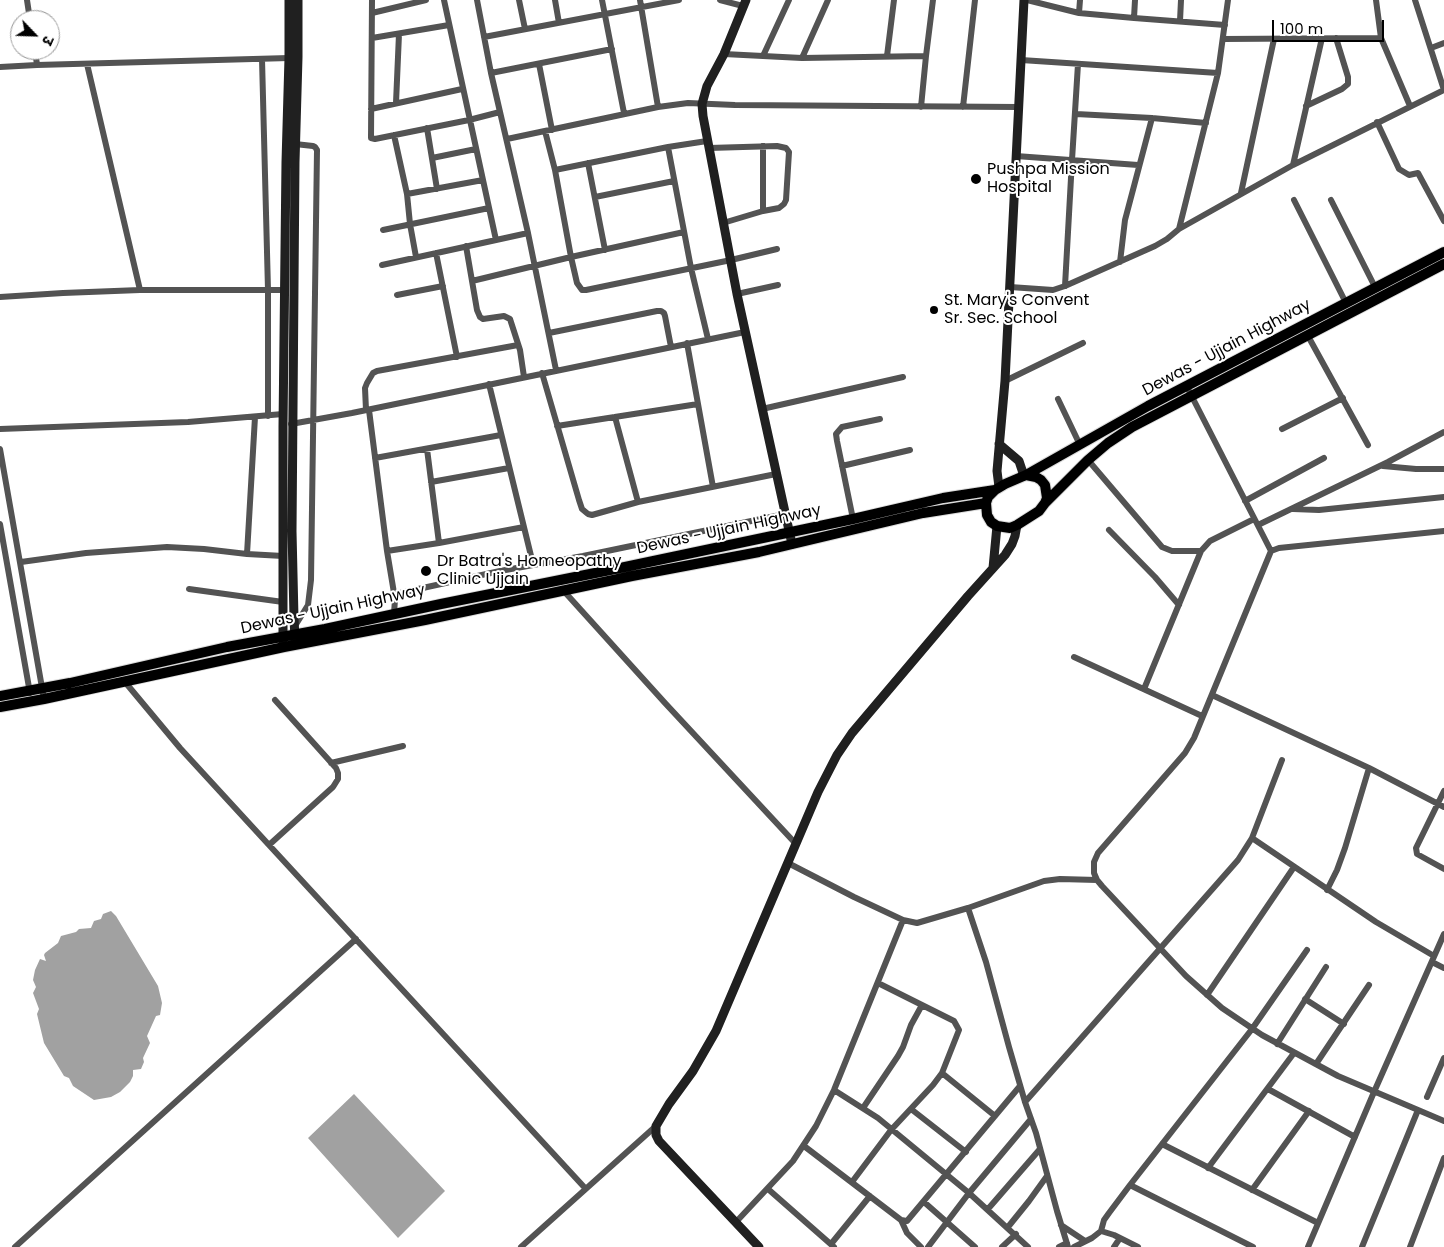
<!DOCTYPE html>
<meta charset="utf-8">
<style>
body{margin:0}
#map{position:relative;width:1444px;height:1247px;overflow:hidden;background:#fff;font-family:Poppins,"Noto Sans Devanagari",sans-serif}
canvas{display:block}
.north{position:absolute;left:10px;top:10px;width:50px;height:50px;box-sizing:border-box;background:#fff;border:1px solid #999;border-radius:50%;rotate:114deg;font-size:14px;font-weight:700;line-height:20px;text-align:center;color:#000}
.north::after{content:'';display:block;margin:auto;width:18px;height:22px;background:#000;clip-path:polygon(50% 0,100% 100%,50% 72%,0 100%)}
.scale{position:absolute;left:1272px;top:20px;width:112px;height:22px;box-sizing:border-box;border:2px solid #000;border-top:0;padding-left:6px;font-size:15px;line-height:18px;white-space:nowrap;color:#000;-webkit-text-stroke:4px #fff;paint-order:stroke}
</style>
<div id="map">
<canvas width="1444" height="1247"></canvas>
<div class="north">उ</div>
<div class="scale">100 m</div>
</div>
<script>
const g = document.querySelector('canvas').getContext('2d');
g.lineJoin = 'round';
function fillPath(path, color) {
  g.fillStyle = color;
  g.fill(path, 'evenodd');
}
function toPath(rows) {
  const path = new Path2D();
  for (const r of rows) {
    path.moveTo(r[0], r[1]);
    for (let i = 2; i < r.length; i += 2) path.lineTo(r[i], r[i + 1]);
  }
  return path;
}
function stroke(path, color, width, dash) {
  g.strokeStyle = color;
  g.lineWidth = width;
  g.lineCap = dash ? 'butt' : 'round';
  g.setLineDash(dash || []);
  g.stroke(path);
}
function label(font, color, halo, rows, align = 'center') {
  g.font = font + ' Poppins,sans-serif';
  g.lineWidth = 4;
  g.setLineDash([]);
  g.textBaseline = 'middle';
  g.strokeStyle = halo;
  g.fillStyle = color;
  for (const [text, x, y, turn = 0] of rows) {
    g.save();
    g.translate(x, y);
    g.rotate((+turn || 0) * Math.PI / 180);
    g.textAlign = isNaN(turn) ? turn : align;
    if (halo) g.strokeText(text, 0, 0);
    g.fillText(text, 0, 0);
    g.restore();
  }
}
fillPath(toPath([
 [111,911,116,916,158,986,162,1003,160,1015,156,1016,147,1036,150,1043,143,1058,144,1062,141,1069,133,1070,133,1076,130,1082,120,1092,111,1097,94,1100,73,1086,69,1078,64,1076,44,1043,37,1014,39,1009,33,993,36,987,33,980,35,970,40,959,46,961,44,955,45,953,58,943,61,936,76,932,79,929,91,928,94,921,101,919,103,914],
 [354,1094,445,1191,398,1238,308,1138]
]), '#a1a1a1');
const primary = toPath([
 [1026,475,1148,406,1444,252],
 [1026,475,1036,477,1041,480,1045,485,1047,498,1045,503,1039,511,1017,525,1010,528,997,526,991,522,987,515,986,503,988,497,995,490,1005,484,1026,475],
 [1045,503,1088,460,1108,443,1132,427,1444,264],
 [0,696,70,683,227,647,325,629,441,604,625,567,853,519,943,498,995,490],
 [0,707,44,699,284,647,425,620,632,576,759,552,923,513,986,503]
]);
stroke(primary, '#dbdbdb', 12);
stroke(toPath([
 [27,0,30,20],
 [372,0,371,138,375,139,469,120,500,112],
 [444,0,496,240],
 [477,0,491,73,528,233,556,370],
 [519,0,525,29],
 [555,0,559,23],
 [602,0,624,113],
 [640,0,658,107],
 [720,0,743,6],
 [1027,0,1079,13],
 [1080,0,1079,13,1134,18],
 [1135,0,1134,18,1225,25],
 [1376,0,1381,38,1410,106],
 [1415,0,1444,90],
 [372,13,426,0],
 [1180,21,1181,0],
 [484,37,679,0],
 [372,38,449,25],
 [1223,39,1381,38],
 [1431,48,1444,43],
 [35,50,37,65],
 [724,54,802,58,926,56,933,0],
 [763,56,789,0],
 [887,56,894,0],
 [802,58,828,0],
 [262,59,268,290,268,416],
 [87,64,140,290],
 [539,64,552,130],
 [0,67,37,65,289,58],
 [491,73,612,49],
 [1218,73,1228,0],
 [396,103,399,34],
 [1306,106,1342,89,1348,84,1348,77,1336,38],
 [921,107,926,56],
 [963,107,975,0],
 [371,109,462,89],
 [1076,114,1152,118,1206,123],
 [1377,122,1399,169,1409,175,1418,173,1444,221],
 [427,128,437,189],
 [545,131,555,170,571,257,577,283,582,290,586,290,731,260,777,249],
 [394,135,407,194,410,224,416,257],
 [507,139,658,107,688,103,735,105,1018,107],
 [668,147,691,268,708,339],
 [709,148,777,146,786,148,789,152,786,200,784,204,779,208,763,211,723,223],
 [1016,156,1138,165],
 [432,158,476,149],
 [588,163,605,250],
 [1293,165,1322,38],
 [555,170,668,147,707,141],
 [1241,193,1274,39],
 [407,194,483,180],
 [595,197,674,181],
 [1294,200,1346,303],
 [1331,200,1375,287],
 [763,211,763,146],
 [1179,229,1293,165,1444,90],
 [383,230,489,208],
 [466,246,477,310,480,317,483,319,504,316,510,319,520,350,524,377],
 [436,253,457,357],
 [1120,262,1125,220,1152,118],
 [382,265,528,233],
 [472,281,571,257,684,232],
 [1065,286,1072,160,1078,64],
 [1010,287,1053,290,1065,286,1155,246,1167,239,1179,229,1218,73,1021,60],
 [737,294,778,285],
 [397,295,443,286],
 [0,297,63,293,140,290,285,290],
 [549,333,657,311,661,311,664,313,665,316,671,347],
 [1308,336,1368,445],
 [687,343,713,487],
 [542,373,579,500,582,509,588,514,592,515,638,502,776,474],
 [1005,381,1083,343],
 [489,384,533,564],
 [1187,387,1271,551],
 [1058,399,1080,445],
 [762,409,903,377],
 [366,410,365,388,367,383,373,373,377,371,518,345],
 [369,410,387,551,395,599],
 [615,417,638,502],
 [291,424,352,413,745,332],
 [557,426,698,404],
 [0,429,188,422,283,414],
 [1282,429,1343,398],
 [0,449,44,699],
 [427,449,439,543],
 [375,458,501,435],
 [1088,460,1162,547,1172,551,1201,551],
 [842,466,910,450],
 [1383,466,1416,469,1444,469],
 [431,482,509,468],
 [1245,501,1324,458],
 [1293,509,1319,510,1444,497],
 [853,519,837,441,836,434,842,427,880,419],
 [0,524,30,693],
 [1258,525,1388,462,1444,432],
 [1109,530,1155,577,1179,605],
 [1444,531,1279,548,1271,551,1194,738,1185,753,1098,853,1094,862,1094,873,1097,880,1102,886,1186,976,1222,1008,1262,1035,1338,1076,1444,1121],
 [387,551,439,543,524,527],
 [247,554,255,417],
 [21,562,86,553,167,547,204,549,247,554,283,556],
 [189,589,283,602],
 [562,589,665,703,796,844],
 [394,614,395,599,400,593,500,571,583,556,785,514],
 [295,626,308,605,311,580,317,150,315,147,313,146,295,144],
 [1074,657,1202,716],
 [125,682,180,748,269,845,585,1188],
 [1144,689,1201,551,1210,541,1254,519],
 [1212,695,1369,768,1444,807],
 [331,763,403,746],
 [1444,791,1416,848,1417,854,1444,869],
 [1252,838,1376,922,1434,956],
 [269,845,333,787,338,779,338,773,336,768,275,700],
 [788,863,854,897,903,920,917,923,968,908,1044,881,1060,879,1097,880],
 [1327,890,1337,870,1345,848,1369,768],
 [968,908,986,962,1009,1047,1025,1102,1036,1133,1057,1211,1068,1247],
 [1432,962,1444,968],
 [1207,995,1294,867],
 [1305,999,1344,1024],
 [1277,1044,1326,967],
 [1316,1064,1369,985],
 [942,1073,995,1116],
 [1268,1089,1355,1137],
 [834,1090,878,1118,969,1193,1028,1247],
 [1427,1097,1444,1058],
 [1025,1102,1238,860,1252,838,1282,760],
 [863,1108,898,1056,903,1047,911,1025,922,1005],
 [911,1109,966,1152],
 [1162,1144,1318,1223],
 [804,1146,901,1220,907,1221,1020,1086],
 [1208,1168,1294,1053],
 [852,1182,891,1130,933,1085,942,1073,959,1030,954,1021,878,983],
 [768,1189,834,1247],
 [1252,1190,1309,1111],
 [924,1202,975,1247],
 [988,1209,1040,1149],
 [901,1220,907,1233,921,1247],
 [736,1222,793,1161,816,1126,834,1090,903,920],
 [1061,1225,1085,1241],
 [1008,1227,1029,1201,1047,1176],
 [1101,1231,1114,1235,1138,1247],
 [831,1244,870,1196],
 [15,1247,356,939],
 [521,1247,656,1126],
 [928,1247,969,1193,1031,1119],
 [1002,1247,1016,1234],
 [1059,1247,1067,1243],
 [1074,1247,1092,1238,1101,1231,1104,1220,1109,1213,1130,1185],
 [1114,1247,1120,1238],
 [1253,1247,1130,1185,1252,1029,1307,950],
 [1308,1247,1374,1092,1444,934],
 [1362,1247,1418,1110],
 [1410,1247,1444,1158]
]), '#535353', 6);
stroke(toPath([
 [746,0,724,54,707,86,702,104,703,116,737,294,792,544],
 [999,444,1019,461,1024,476],
 [999,487,997,471,1005,381,1024,0],
 [993,568,997,526],
 [295,640,294,618,292,531,295,162,298,57,298,0],
 [283,642,283,426,286,162,289,58,289,0],
 [759,1247,659,1141,656,1135,656,1126,669,1104,693,1071,716,1031,818,792,837,755,852,733,968,596,1005,555,1012,544,1015,536,1017,525]
]), '#202020', 9);
stroke(primary, '#000', 10);
for (const [x, y, r, color] of [
 [976,179,6,"#000"],
 [934,310,5,"#000"],
 [426,571,6,"#000"]
]) {
  const dot = new Path2D();
  dot.arc(x, y, r, 0, 2 * Math.PI);
  g.fillStyle = color;
  g.fill(dot);
  stroke(dot, '#fff', 2);
}
label('16px', '#000', '#fff', [
 ["Pushpa Mission",987,170],
 ["Hospital",987,188],
 ["St. Mary's Convent",944,301],
 ["Sr. Sec. School",944,319],
 ["Dr Batra's Homeopathy",437,562],
 ["Clinic Ujjain",437,580]
], 'left');
label('16px', '#000', '#fff', [
 ["Dewas - Ujjain Highway",1227,348,-28],
 ["Dewas - Ujjain Highway",729,530,-12],
 ["Dewas - Ujjain Highway",333,610,-12]
]);
</script>
